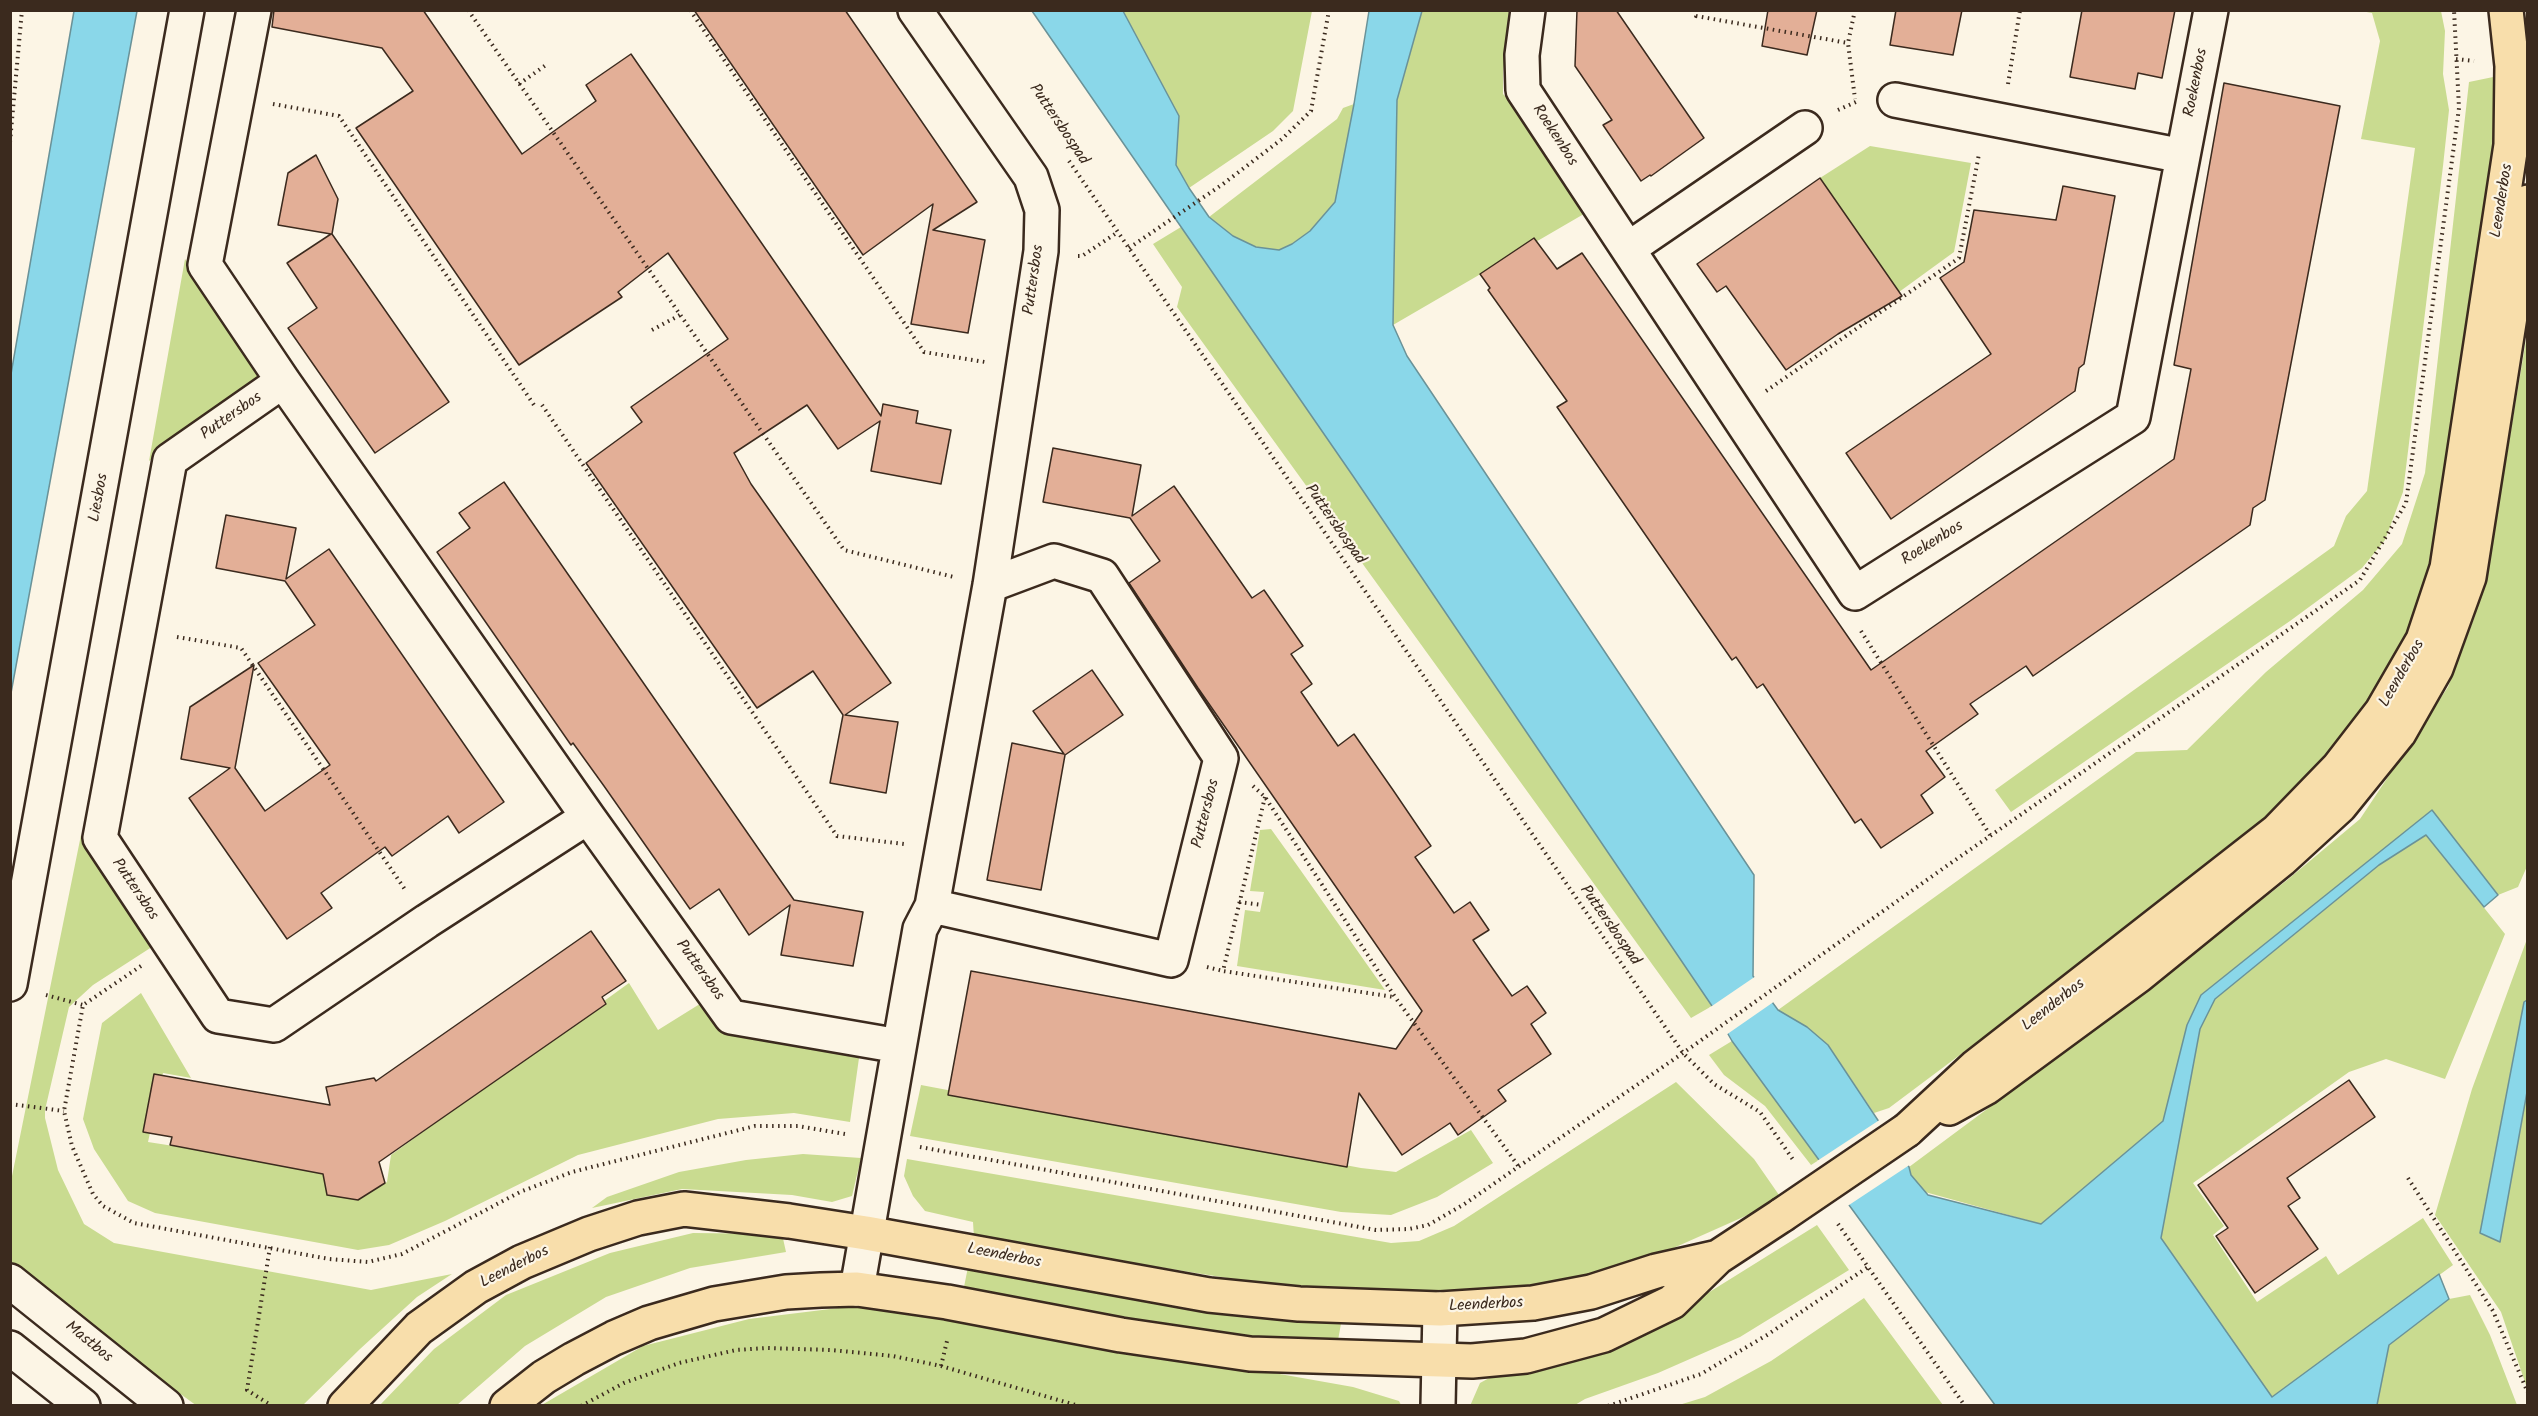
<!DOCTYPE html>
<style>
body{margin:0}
#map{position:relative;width:2538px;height:1416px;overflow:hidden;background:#fcf5e5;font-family:Kalam,sans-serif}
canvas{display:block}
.frame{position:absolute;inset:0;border:12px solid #3b2a1e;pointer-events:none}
</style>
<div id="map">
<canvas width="2538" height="1416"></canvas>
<div class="frame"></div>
</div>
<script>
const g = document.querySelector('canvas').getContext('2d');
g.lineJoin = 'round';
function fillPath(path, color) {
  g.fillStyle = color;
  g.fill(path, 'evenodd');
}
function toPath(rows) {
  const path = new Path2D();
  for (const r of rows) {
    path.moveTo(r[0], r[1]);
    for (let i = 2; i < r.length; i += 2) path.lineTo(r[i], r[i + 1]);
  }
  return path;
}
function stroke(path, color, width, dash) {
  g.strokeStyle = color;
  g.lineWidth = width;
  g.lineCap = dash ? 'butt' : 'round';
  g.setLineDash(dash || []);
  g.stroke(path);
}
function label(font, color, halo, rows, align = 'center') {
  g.font = font + ' Kalam,sans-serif';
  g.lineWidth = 4.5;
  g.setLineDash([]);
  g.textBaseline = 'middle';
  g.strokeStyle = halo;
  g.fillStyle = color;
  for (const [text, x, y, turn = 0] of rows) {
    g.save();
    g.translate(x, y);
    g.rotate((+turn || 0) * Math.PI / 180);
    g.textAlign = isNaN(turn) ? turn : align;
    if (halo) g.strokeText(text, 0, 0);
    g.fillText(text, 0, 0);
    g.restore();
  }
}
fillPath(toPath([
 [1123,11,1312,11,1293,111,1273,131,1189,188,1176,165,1179,116],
 [1422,11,1512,11,1503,71,1503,94,1521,113,1589,211,1393,325,1397,100],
 [2361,11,2441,11,2445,31,2443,74,2449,110,2443,166,2403,492,2385,540,2362,568,2290,621,2011,812,1995,790,2334,546,2346,516,2367,491,2415,148,2361,139,2380,41,2372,13],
 [2498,76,2500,125,2427,594,2374,692,2335,747,2252,836,1889,1108,1874,1113,1828,1045,1778,1010,2136,752,2187,750,2266,672,2363,590,2402,544,2425,473,2469,82],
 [1354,104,1335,202,1310,231,1292,244,1279,250,1256,248,1233,236,1209,217,1337,119,1343,108],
 [1870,146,1971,163,1954,252,1899,292,1820,178],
 [1181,227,1353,476,1712,1006,1691,1018,1177,307,1182,287,1153,244],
 [185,259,269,379,149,461],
 [2527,334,2528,864,2518,887,2498,895,2431,811,2201,995,2187,1025,2164,1121,2041,1224,1925,1192,1911,1175,1909,1167,2068,1049,2286,881,2360,819,2448,687,2475,616,2493,538],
 [1271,829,1299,868,1385,990,1237,966,1245,910,1260,912,1264,892,1250,891,1260,830],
 [81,835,158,943,93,985,69,1007,45,1110,45,1118,58,1170,84,1224,114,1243,371,1290,452,1274,417,1297,360,1349,303,1405,197,1406,86,1325,11,1266,11,1181],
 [2426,835,2505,934,2445,1079,2386,1059,2349,1072,2193,1183,2224,1226,2213,1235,2257,1302,2326,1256,2338,1275,2423,1218,2453,1265,2272,1398,2161,1238,2200,1029,2215,999,2379,865],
 [2527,939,2527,1000,2524,1002,2480,1232,2500,1242,2527,1092,2526,1385,2501,1312,2435,1215,2472,1089],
 [629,983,658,1030,703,1002,859,1058,850,1122,794,1113,718,1119,578,1155,445,1221,389,1245,358,1250,155,1213,128,1201,94,1149,83,1119,102,1023,141,993,191,1078,163,1073,148,1142,328,1170,359,1198,387,1182,391,1155],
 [1732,1041,1819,1160,1811,1165,1765,1106,1724,1075,1709,1055],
 [1676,1082,1754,1159,1779,1195,1750,1214,1660,1254,1585,1278,1433,1296,1253,1282,974,1238,973,1222,925,1211,913,1196,904,1176,907,1159,1391,1243,1419,1241,1454,1226],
 [921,1085,1361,1168,1396,1172,1471,1130,1493,1163,1437,1197,1391,1215,1341,1212,910,1136],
 [803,1154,861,1158,852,1196,832,1202,792,1195,682,1189,592,1208,607,1197,679,1172,746,1160],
 [1817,1225,1849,1270,1740,1337,1658,1373,1585,1399,1575,1405,1470,1406,1480,1383,1526,1358,1695,1301],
 [693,1233,782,1234,786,1252,690,1268,606,1297,525,1346,457,1405,379,1406,434,1349,506,1295,610,1253],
 [969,1262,1342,1318,1337,1346,1262,1341,963,1292],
 [2470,1295,2490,1335,2517,1405,2377,1406,2389,1345,2449,1299],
 [1864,1298,1943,1405,1679,1405,1705,1397,1771,1361],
 [879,1303,1353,1387,1399,1401,1401,1405,540,1406,643,1346,749,1319]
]), '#c9db90');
const water = toPath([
 [74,11,137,11,11,693,11,374,74,11],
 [1032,11,1123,11,1179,116,1176,165,1189,188,1209,217,1233,236,1256,247,1279,250,1292,244,1310,231,1335,202,1354,104,1369,11,1422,11,1397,100,1393,325,1407,356,1754,875,1753,976,1778,1010,1807,1027,1828,1045,1909,1167,1911,1175,1928,1195,2041,1224,2163,1121,2187,1025,2201,995,2432,810,2498,895,2484,907,2426,835,2379,865,2215,999,2200,1029,2161,1238,2272,1397,2439,1274,2449,1299,2389,1345,2377,1405,1995,1405,1849,1205,1819,1160,1732,1041,1712,1006,1353,476,1032,11],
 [2527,1000,2527,1092,2500,1242,2480,1233,2524,1002,2527,1000]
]);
fillPath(water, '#8ad7e9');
stroke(water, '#6a9298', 1.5);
fillPath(toPath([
 [1756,976,1775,1001,1726,1035,1709,1008],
 [1881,1119,1911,1164,1846,1207,1817,1161]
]), '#fcf5e5');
const building = toPath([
 [274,10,423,10,522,154,596,101,586,85,631,54,881,416,883,404,918,411,916,423,951,430,941,484,871,471,880,421,838,449,807,405,734,453,751,484,891,683,845,715,898,722,886,793,830,783,843,715,813,671,757,708,586,463,642,422,631,407,728,339,668,253,618,292,622,297,519,365,356,128,413,91,382,48,272,27,274,10],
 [694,10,845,10,977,202,933,230,985,240,968,333,911,324,933,204,863,255,694,10],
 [1577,10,1616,10,1704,138,1651,176,1650,175,1641,181,1603,125,1612,120,1575,66,1577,10],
 [1768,10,1817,10,1807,55,1762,46,1768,10],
 [1896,10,1962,10,1953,55,1890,45,1896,10],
 [2082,10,2175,10,2162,78,2138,73,2135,89,2070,77,2082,10],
 [2224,83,2340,106,2265,500,2253,508,2250,525,2033,676,2026,666,1970,704,1978,714,1926,751,1945,777,1921,795,1933,813,1881,848,1861,819,1855,823,1763,684,1757,688,1736,657,1732,660,1557,407,1567,401,1488,290,1490,288,1480,274,1534,238,1557,269,1582,253,1871,670,2174,459,2191,369,2174,365,2224,83],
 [316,155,338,199,332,234,449,402,375,453,288,328,317,308,287,263,331,234,278,225,288,173,316,155],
 [1820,178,1902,296,1838,334,1786,370,1726,286,1717,292,1697,264,1820,178],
 [2063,186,2115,196,2084,364,2079,368,2075,391,1891,519,1846,453,1991,354,1940,278,1964,262,1974,210,2056,220,2063,186],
 [1053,448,1141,465,1132,516,1174,486,1252,598,1264,590,1303,646,1291,654,1312,684,1301,692,1338,746,1354,734,1393,790,1431,846,1415,857,1454,913,1470,902,1489,930,1473,940,1493,969,1512,996,1527,986,1546,1013,1531,1024,1551,1054,1498,1090,1506,1101,1458,1135,1450,1123,1402,1155,1359,1093,1347,1167,948,1095,971,971,1396,1049,1422,1011,1198,688,1129,583,1160,561,1130,518,1043,502,1053,448],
 [504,482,794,900,863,912,853,966,781,955,790,905,749,935,719,889,690,909,604,786,573,743,571,745,437,552,470,528,459,513,504,482],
 [226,515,296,528,286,579,329,549,504,802,459,833,448,816,392,856,385,847,321,893,332,908,287,939,189,798,230,768,181,759,190,707,254,665,235,768,265,811,330,765,258,663,315,625,285,581,216,568,226,515],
 [1092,670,1123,715,1065,755,1041,890,987,880,1012,743,1064,754,1033,711,1092,670],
 [591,931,626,981,602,997,606,1004,379,1162,385,1183,358,1200,327,1195,323,1174,170,1145,172,1137,143,1132,154,1074,330,1105,326,1087,374,1078,376,1081,591,931],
 [2349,1080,2375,1117,2287,1178,2300,1198,2288,1206,2318,1249,2255,1293,2216,1236,2228,1228,2198,1185,2349,1080]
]);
fillPath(building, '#e3af97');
stroke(building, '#3b2a1e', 1.5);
const minor = toPath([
 [254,10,205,265,283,381,588,817,731,1017,899,1046],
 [1528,10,1522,55,1523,90,1855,593,2133,417,2211,10],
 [1895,100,2183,156],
 [1628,249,1805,128],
 [283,381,170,460,100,838,218,1016,274,1025,427,921,588,817],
 [932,906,1171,960,1221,758,1102,576,1054,561,990,585],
 [10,984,187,10],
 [10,1281,166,1406],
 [857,1289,909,991,920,929,932,906,990,585,1041,251,1042,210,1031,177,915,10],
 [10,1348,83,1406],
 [1438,1406,1440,1309]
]);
const major = toPath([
 [1949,1108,1987,1087,2138,976,2281,860,2340,806,2399,733,2436,668,2469,577,2528,202],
 [1907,1130,1975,1067,2277,831,2338,768,2382,711,2423,640,2447,568,2511,145,2512,66,2506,10],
 [345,1406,419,1328,476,1287,522,1262,589,1234,638,1218,684,1209,789,1221,866,1233,1209,1295,1299,1304,1440,1309,1533,1303,1591,1292,1656,1271,1718,1257],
 [507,1406,544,1377,574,1359,614,1338,649,1323,714,1304,786,1292,821,1290,857,1289,947,1302,1121,1335,1250,1354,1472,1361,1526,1356,1604,1335,1672,1302,1718,1257,1782,1215]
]);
stroke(minor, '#3b2a1e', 38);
stroke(major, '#3b2a1e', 38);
stroke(toPath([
 [468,10,844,550,954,577],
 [690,10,924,352,985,362],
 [1697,10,1696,16,1848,43],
 [1855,10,1848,43,1855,99],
 [2456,59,2474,61],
 [519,84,546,65],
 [2008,84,2020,10],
 [273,104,339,116,536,408],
 [1838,110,1858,101],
 [10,142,22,10],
 [1069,161,1683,1053,1714,1084,1760,1112,1794,1161],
 [1129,248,1223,184,1282,139,1311,111,1329,10],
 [1078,256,1082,256,1118,232],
 [652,330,680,315],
 [1766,391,1959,258,1979,154],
 [542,405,837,836,904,844],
 [1861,631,1990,835],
 [177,637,241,648,406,891],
 [1253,786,1265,797,1395,997,1519,1167],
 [1265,797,1223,971,1394,997],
 [1239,902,1262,905],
 [141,966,83,1005,64,1111,72,1146,93,1194,103,1206,134,1223,329,1259,368,1262,402,1254,520,1192,572,1172,755,1126,798,1126,845,1134],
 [1207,967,1223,971],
 [46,995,83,1005],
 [10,1104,64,1111],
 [920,1147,1376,1230,1409,1229,1428,1225,1463,1205,1683,1053,1948,865,2360,580,2406,503,2459,108,2454,10],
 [2408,1178,2493,1311,2528,1393],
 [1838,1224,1965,1406],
 [270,1247,247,1390,272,1406],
 [941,1366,947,1341],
 [581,1406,624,1383,679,1363,736,1350,767,1348,831,1350,893,1356,941,1366,1079,1406],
 [1608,1406,1701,1374,1767,1335,1868,1267]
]), '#3b2a1e', 4, [1.5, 4.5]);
stroke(minor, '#fcf5e5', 33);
stroke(major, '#f8deab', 33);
const majorBridge = toPath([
 [1782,1215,1907,1130]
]);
stroke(majorBridge, '#3b2a1e', 38, []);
stroke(majorBridge, '#f8deab', 33);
label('16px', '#3b2a1e', '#fcf5e5', [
 ["Roekenbos",2197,83,-79],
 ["Puttersbospad",1058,125,56],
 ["Roekenbos",1554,136,57],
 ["Leenderbos",2503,201,-81],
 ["Puttersbos",1035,280,-82],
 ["Puttersbos",232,417,-35],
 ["Liesbos",100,498,-80],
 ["Puttersbospad",1334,525,55],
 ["Roekenbos",1933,544,-32],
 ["Leenderbos",2403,674,-60],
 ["Puttersbos",1207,814,-76],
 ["Puttersbos",134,890,56],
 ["Puttersbospad",1609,926,55],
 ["Puttersbos",699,971,54],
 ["Leenderbos",2054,1006,-38],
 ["Leenderbos",1004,1257,11],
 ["Leenderbos",515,1268,-27],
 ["Leenderbos",1486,1306,-3],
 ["Mastbos",88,1343,39]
]);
</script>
